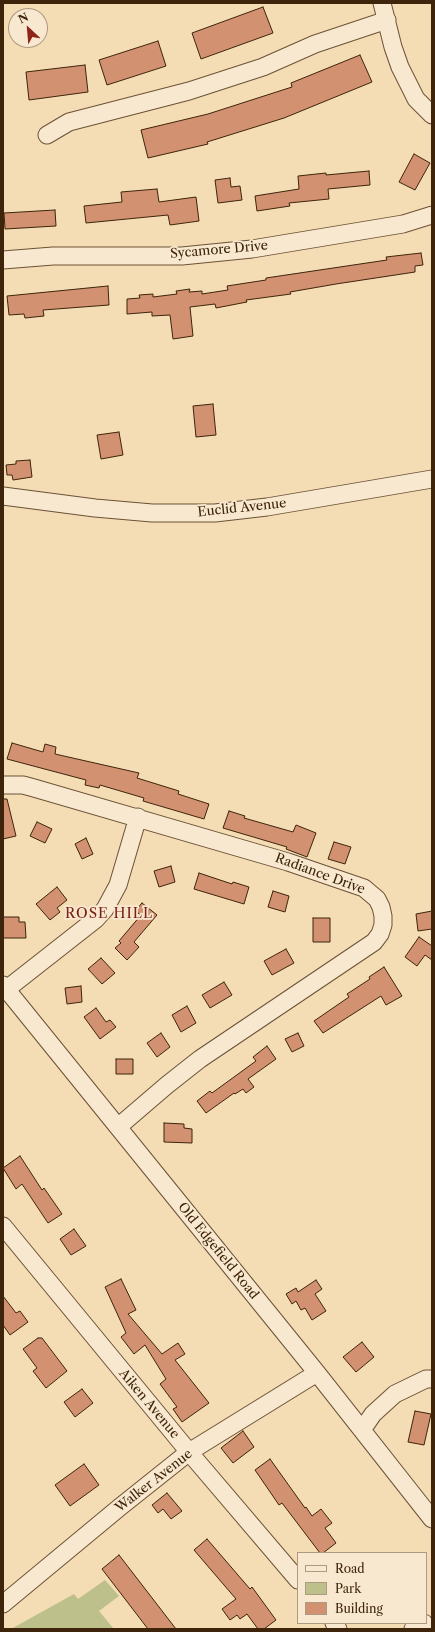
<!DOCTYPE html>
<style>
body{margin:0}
#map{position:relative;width:435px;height:1632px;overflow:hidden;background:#f4dcb5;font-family:"Libre Caslon Text",serif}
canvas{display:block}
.frame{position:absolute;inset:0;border:4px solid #3d240a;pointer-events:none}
.legend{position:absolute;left:297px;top:1552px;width:130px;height:72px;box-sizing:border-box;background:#f8e8cf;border:1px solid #ad9a80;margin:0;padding:5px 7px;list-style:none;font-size:12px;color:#3d240a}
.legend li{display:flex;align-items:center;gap:8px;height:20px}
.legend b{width:20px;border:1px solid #ad9a80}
.north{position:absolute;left:8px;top:8px;width:40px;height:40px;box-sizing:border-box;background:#f8e8cf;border:1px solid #ad9a80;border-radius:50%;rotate:334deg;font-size:11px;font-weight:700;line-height:16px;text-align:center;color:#3d240a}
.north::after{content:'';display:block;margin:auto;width:14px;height:18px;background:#8f2418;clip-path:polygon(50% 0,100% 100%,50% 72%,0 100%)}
</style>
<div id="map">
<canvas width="435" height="1632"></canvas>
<div class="frame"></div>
<ul class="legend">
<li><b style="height:5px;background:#f8e8cf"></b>Road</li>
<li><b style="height:11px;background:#bec08c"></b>Park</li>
<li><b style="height:11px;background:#d29171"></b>Building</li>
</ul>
<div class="north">N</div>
</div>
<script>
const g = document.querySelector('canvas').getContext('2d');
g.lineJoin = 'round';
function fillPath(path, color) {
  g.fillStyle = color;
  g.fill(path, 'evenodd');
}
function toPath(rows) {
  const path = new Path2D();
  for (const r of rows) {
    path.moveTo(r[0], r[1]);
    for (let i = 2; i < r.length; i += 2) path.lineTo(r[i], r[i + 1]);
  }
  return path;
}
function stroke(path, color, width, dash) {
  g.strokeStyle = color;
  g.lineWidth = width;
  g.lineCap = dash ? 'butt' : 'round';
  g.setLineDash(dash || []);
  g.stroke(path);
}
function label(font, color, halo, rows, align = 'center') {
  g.font = font + ' "Libre Caslon Text",serif';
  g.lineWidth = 3.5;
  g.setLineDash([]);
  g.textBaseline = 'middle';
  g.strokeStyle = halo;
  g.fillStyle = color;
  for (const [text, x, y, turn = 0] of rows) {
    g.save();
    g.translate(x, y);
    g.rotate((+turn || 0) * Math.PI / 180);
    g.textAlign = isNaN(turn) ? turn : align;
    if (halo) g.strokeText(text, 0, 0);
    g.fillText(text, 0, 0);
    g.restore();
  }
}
fillPath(toPath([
 [105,1580,119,1596,99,1611,114,1629,11,1629,74,1594,78,1599]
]), '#bec08c');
const building = toPath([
 [263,7,273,33,201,59,192,33,263,7],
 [158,41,166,66,107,85,99,60,158,41],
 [360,55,372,82,284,118,207,142,208,144,148,158,141,130,208,114,292,87,291,83,360,55],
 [85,65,88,92,29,100,26,72,85,65],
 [414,154,430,163,415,190,399,182,414,154],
 [369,171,370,185,328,189,329,199,289,203,290,206,257,211,255,196,299,189,298,176,326,173,326,175,369,171],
 [230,178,231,187,240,186,242,200,218,203,215,180,230,178],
 [157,189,159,202,196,197,199,221,170,225,168,215,86,223,84,206,122,202,121,192,157,189],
 [55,210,56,226,5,229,4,213,55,210],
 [421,253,423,265,415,266,415,272,336,284,290,292,291,294,246,300,247,302,216,308,215,304,190,307,193,336,173,339,170,315,152,316,152,312,127,314,127,299,140,298,139,295,153,294,153,297,177,294,176,291,190,289,189,292,202,291,202,294,228,290,227,286,266,280,266,278,387,260,386,257,421,253],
 [108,286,109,305,43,310,44,316,25,318,24,314,9,315,7,296,108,286],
 [213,404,216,435,196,437,193,406,213,404],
 [119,432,123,455,101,459,97,435,119,432],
 [30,460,32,477,13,480,12,475,7,475,6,465,16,464,16,461,30,460],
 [12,743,43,752,45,744,56,747,55,754,139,773,137,778,179,791,178,794,209,804,204,819,143,801,144,798,100,785,99,788,85,785,86,780,7,759,12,743],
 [3,799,7,799,16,836,3,839,3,799],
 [229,811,245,816,244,818,293,832,296,825,316,833,307,857,286,849,287,847,223,828,229,811],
 [37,822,52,829,45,843,30,836,37,822],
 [86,838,93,854,82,859,75,844,86,838],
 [334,842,351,847,345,864,328,859,334,842],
 [171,866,175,882,159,887,154,871,171,866],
 [199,873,232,884,233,882,249,887,244,904,194,889,199,873],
 [57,887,67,900,57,908,60,912,50,920,36,904,57,887],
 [273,891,289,896,285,912,268,907,273,891],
 [142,903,157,915,134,942,139,947,127,960,115,948,121,943,119,941,141,915,135,911,142,903],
 [432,911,432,929,418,931,416,914,432,911],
 [3,917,19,917,19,922,25,922,26,938,3,938,3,917],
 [313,918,330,918,330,942,313,942,313,918],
 [419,937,432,946,432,960,425,955,417,966,405,957,419,937],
 [286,949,294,963,272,975,264,961,286,949],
 [101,958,115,973,102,984,88,969,101,958],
 [384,967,402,996,386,1005,381,996,323,1033,314,1021,349,997,347,994,370,979,369,977,384,967],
 [224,982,232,995,210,1008,202,995,224,982],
 [81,986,82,1002,67,1004,65,988,81,986],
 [187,1006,196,1023,181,1032,172,1015,187,1006],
 [96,1008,106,1022,110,1020,116,1027,100,1039,84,1017,96,1008],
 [161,1033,170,1047,157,1057,147,1043,161,1033],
 [298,1033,304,1046,292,1052,285,1039,298,1033],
 [267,1046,276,1059,248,1079,254,1087,246,1093,243,1089,235,1094,234,1093,206,1113,197,1101,210,1091,212,1093,256,1061,253,1057,267,1046],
 [116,1059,133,1059,133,1074,116,1074,116,1059],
 [164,1123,184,1124,184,1128,192,1129,192,1143,164,1142,164,1123],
 [20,1156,42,1190,44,1188,62,1214,48,1223,22,1184,16,1189,3,1168,20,1156],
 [74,1229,86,1246,71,1255,60,1239,74,1229],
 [121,1279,136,1310,128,1314,162,1354,178,1343,185,1354,175,1360,209,1403,182,1422,173,1409,177,1407,160,1384,166,1379,145,1345,134,1354,121,1337,126,1333,105,1287,121,1279],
 [316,1280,322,1289,315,1294,326,1311,312,1320,305,1308,301,1310,296,1301,292,1304,286,1294,296,1288,298,1292,316,1280],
 [3,1296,16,1313,20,1311,28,1322,10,1335,3,1325,3,1296],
 [38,1338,42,1338,67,1371,46,1388,33,1371,37,1368,23,1349,38,1338],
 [362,1342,374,1357,356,1372,343,1357,362,1342],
 [82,1389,93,1403,75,1417,64,1402,82,1389],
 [415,1411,431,1414,424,1445,408,1442,415,1411],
 [243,1431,254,1447,233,1463,221,1448,243,1431],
 [270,1459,305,1508,306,1507,312,1516,321,1509,332,1523,325,1528,336,1543,323,1553,320,1553,282,1503,279,1505,255,1470,270,1459],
 [84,1464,99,1485,70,1506,55,1485,84,1464],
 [167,1493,182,1511,171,1519,163,1509,158,1513,152,1505,167,1493],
 [207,1539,250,1589,252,1587,276,1620,264,1629,258,1629,247,1614,240,1619,237,1615,230,1620,222,1609,236,1599,194,1550,207,1539],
 [119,1555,176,1629,148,1629,102,1569,119,1555]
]);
fillPath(building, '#d29171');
stroke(building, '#3d240a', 1);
const minor = toPath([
 [382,3,393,47,400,67,416,99,432,115],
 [47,135,69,122,189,91,263,67,315,44,387,20],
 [3,260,53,256,182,256,252,249,403,224,432,215],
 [3,496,95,508,152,513,215,513,267,507,432,479],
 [3,785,23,785,34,788,288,862,364,888,377,899,381,907,383,916,383,925,380,934,374,942,200,1059,167,1085,118,1127],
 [3,985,317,1373,432,1519],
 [3,992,96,919,105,909,118,885,138,817],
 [3,1226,189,1452,298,1580],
 [362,1430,373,1414,395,1394,426,1379,432,1379],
 [3,1604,120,1507,189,1452,317,1373],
 [334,1623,338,1629],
 [413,1629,424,1623]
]);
stroke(minor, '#6b5235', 19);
stroke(minor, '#f8e8cf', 17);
label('13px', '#3d240a', '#f8e8cf', [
 ["Sycamore Drive",219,250,-5],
 ["Euclid Avenue",242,508,-6],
 ["Radiance Drive",320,874,20],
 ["Old Edgefield Road",218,1251,51],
 ["Aiken Avenue",149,1404,50],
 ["Walker Avenue",154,1481,-38]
]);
g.letterSpacing = '1px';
label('14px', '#7a1f14', '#f8e8cf', [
 ["ROSE HILL",109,914]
]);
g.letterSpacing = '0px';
</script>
